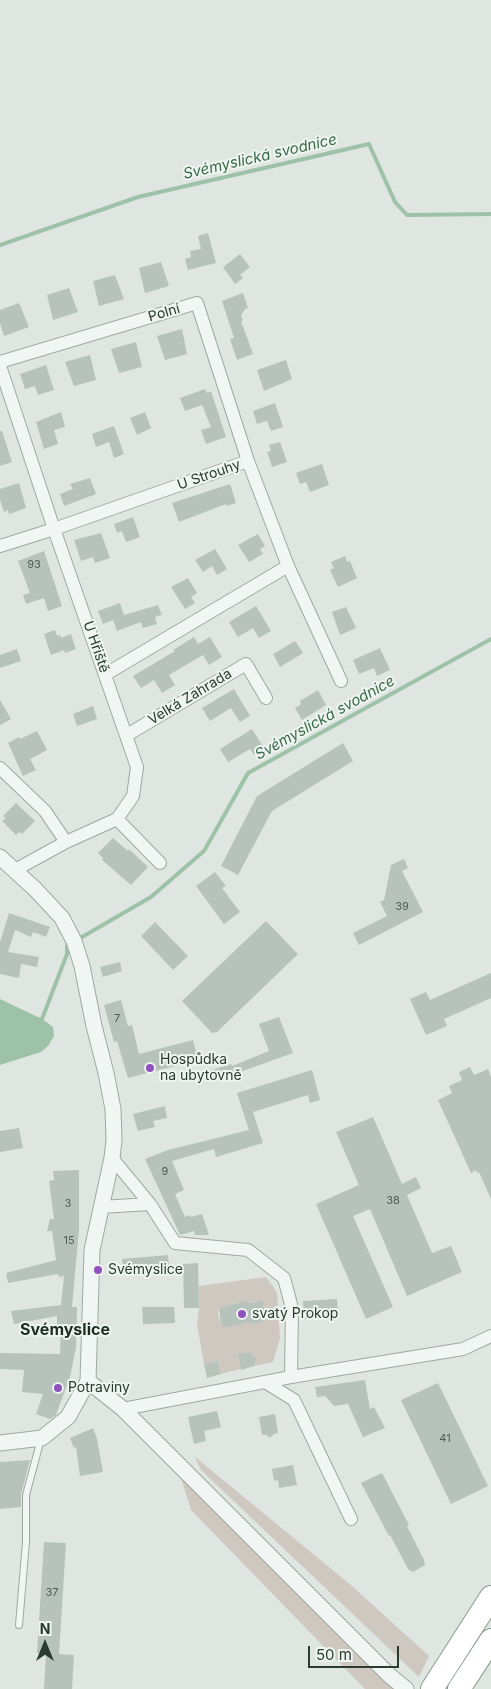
<!DOCTYPE html>
<meta charset="utf-8">
<style>
body{margin:0}
#map{position:relative;width:491px;height:1689px;overflow:hidden;background:#dfe6e1;font-family:Inter,sans-serif}
canvas{display:block}
.north{position:absolute;left:20px;top:1619px;width:50px;height:50px;-webkit-text-stroke:4px #eef4f0;paint-order:stroke;rotate:0deg;font-size:14px;font-weight:700;line-height:20px;text-align:center;color:#2a3b30}
.north::after{content:'';display:block;margin:auto;width:18px;height:22px;background:#2a3b30;clip-path:polygon(50% 0,100% 100%,50% 72%,0 100%)}
.scale{position:absolute;left:308px;top:1646px;width:91px;height:22px;box-sizing:border-box;border:2px solid #2a3b30;border-top:0;padding-left:6px;font-size:15px;line-height:18px;white-space:nowrap;color:#2a3b30;-webkit-text-stroke:4px #eef4f0;paint-order:stroke}
</style>
<div id="map">
<canvas width="491" height="1689"></canvas>
<div class="north">N</div>
<div class="scale">50 m</div>
</div>
<script>
const g = document.querySelector('canvas').getContext('2d');
g.lineJoin = 'round';
function fillPath(path, color) {
  g.fillStyle = color;
  g.fill(path, 'evenodd');
}
function toPath(rows) {
  const path = new Path2D();
  for (const r of rows) {
    path.moveTo(r[0], r[1]);
    for (let i = 2; i < r.length; i += 2) path.lineTo(r[i], r[i + 1]);
  }
  return path;
}
function stroke(path, color, width, dash) {
  g.strokeStyle = color;
  g.lineWidth = width;
  g.lineCap = dash ? 'butt' : 'round';
  g.setLineDash(dash || []);
  g.stroke(path);
}
function label(font, color, halo, rows, align = 'center') {
  g.font = font + ' Inter,sans-serif';
  g.lineWidth = 4;
  g.setLineDash([]);
  g.textBaseline = 'middle';
  g.strokeStyle = halo;
  g.fillStyle = color;
  for (const [text, x, y, turn = 0] of rows) {
    g.save();
    g.translate(x, y);
    g.rotate((+turn || 0) * Math.PI / 180);
    g.textAlign = isNaN(turn) ? turn : align;
    if (halo) g.strokeText(text, 0, 0);
    g.fillText(text, 0, 0);
    g.restore();
  }
}
fillPath(toPath([
 [266,1277,277,1292,280,1338,273,1362,254,1366,253,1361,255,1358,252,1357,250,1352,238,1355,241,1369,221,1374,218,1361,204,1364,197,1324,199,1308,199,1286],
 [261,1300,262,1322,253,1324,251,1320,225,1328,221,1323,218,1314,219,1308,244,1301,248,1303],
 [194,1456,352,1586,429,1656,419,1677,201,1470],
 [180,1475,380,1676,395,1689,365,1689,191,1510]
]), '#cfc8c1');
fillPath(toPath([
 [0,999,42,1019,53,1027,54,1036,48,1046,41,1052,0,1065]
]), '#9ec2a7');
stroke(toPath([
 [0,245,138,197,369,144,395,202,407,215,491,214],
 [82,937,151,897,204,851,248,773,491,639],
 [38,1020,42,1019,67,954,67,945]
]), '#9ec2a7', 4);
fillPath(toPath([
 [208,233,216,263,188,270,185,259,191,257,190,251,201,249,198,236],
 [240,254,250,267,240,275,243,278,235,284,223,267],
 [161,262,169,286,145,293,139,268],
 [115,275,124,299,99,306,93,281],
 [69,288,78,312,53,320,47,295],
 [243,293,248,308,245,309,241,316,243,321,241,321,253,354,237,360,230,339,234,338,222,301],
 [19,303,29,327,4,336,0,323,0,310],
 [182,329,187,354,165,360,157,336],
 [136,342,142,367,119,373,111,349],
 [90,355,96,380,74,386,65,362],
 [286,360,292,379,264,391,257,370],
 [46,365,54,390,38,395,35,386,25,389,20,374],
 [205,389,207,393,211,391,226,437,206,444,201,430,211,427,202,405,185,411,180,398],
 [275,403,283,427,271,431,267,421,257,424,253,411],
 [61,412,65,427,54,430,58,444,44,449,36,422],
 [145,412,151,428,137,435,130,418],
 [114,426,124,454,114,458,109,442,96,447,92,434],
 [0,431,2,431,12,462,0,466],
 [280,442,287,462,272,467,267,452,271,451,269,445],
 [322,464,329,485,310,492,306,482,300,484,296,473],
 [90,478,96,494,64,506,60,494,73,489,70,484],
 [19,483,26,508,9,514,8,510,4,512,0,500,0,489],
 [230,484,236,503,227,506,226,504,179,522,172,503],
 [133,517,140,537,126,542,122,531,117,533,114,524],
 [101,533,110,558,95,563,93,557,81,561,74,540],
 [258,534,265,546,260,549,263,554,249,562,238,545],
 [215,549,227,569,217,575,212,566,203,572,195,560],
 [44,551,62,606,48,611,44,598,26,604,23,595,30,593,18,561],
 [345,556,347,562,350,561,357,578,338,587,330,570,334,568,331,562],
 [188,578,197,593,191,597,195,603,185,609,171,587],
 [120,603,124,615,158,605,162,615,155,617,157,624,143,628,141,622,117,631,113,620,103,624,98,611],
 [256,606,271,631,259,638,253,628,238,637,229,622],
 [346,607,356,628,340,635,332,612],
 [55,630,57,636,60,635,61,638,71,634,76,649,65,653,64,650,51,655,44,634],
 [194,637,198,644,210,637,222,657,209,665,203,655,169,675,175,685,162,693,154,680,141,688,133,676,175,651,173,650],
 [295,641,303,653,280,667,273,654],
 [380,648,390,670,377,676,374,668,359,674,353,660],
 [17,649,21,661,0,668,0,655],
 [234,689,250,716,240,722,231,708,210,721,202,708],
 [318,690,326,705,302,720,295,708,301,704,300,701],
 [0,700,11,719,0,725],
 [93,706,97,719,77,726,73,714],
 [252,729,264,748,254,755,250,749,228,762,220,749],
 [37,731,47,750,30,759,36,770,23,776,8,743,19,737,20,739],
 [343,743,353,761,272,811,238,875,221,866,257,796],
 [16,803,35,821,22,834,20,832,16,835,2,821,6,818,3,816],
 [113,838,128,851,129,849,148,867,131,885,102,860,103,858,98,853],
 [404,859,408,868,402,871,423,912,359,945,353,933,387,916,380,902,384,900,391,865],
 [215,872,226,886,222,888,240,912,224,924,196,886],
 [9,913,50,927,46,937,33,932,31,937,15,930,8,952,39,957,37,967,21,964,19,978,0,974,0,942],
 [266,921,298,954,217,1032,212,1033,182,1001],
 [155,922,188,956,173,970,141,936],
 [120,962,122,971,103,977,100,967],
 [491,973,491,998,444,1019,447,1026,426,1035,410,999,426,992,430,1000],
 [121,1000,128,1026,132,1025,139,1054,193,1040,198,1060,128,1078,117,1041,114,1042,104,1005],
 [279,1017,293,1053,212,1082,209,1071,231,1064,232,1066,269,1051,259,1024],
 [470,1067,474,1075,488,1069,491,1077,491,1199,479,1172,477,1173,476,1170,471,1173,438,1100,452,1093,449,1086,462,1080,459,1072],
 [312,1070,320,1100,310,1103,308,1095,253,1112,263,1143,216,1157,214,1149,172,1161,184,1190,175,1194,185,1217,190,1215,191,1217,202,1214,209,1235,195,1235,194,1231,180,1235,145,1159,168,1150,249,1130,237,1093],
 [165,1106,167,1118,153,1121,155,1127,138,1131,133,1114],
 [373,1117,402,1184,416,1177,421,1188,407,1195,432,1253,451,1246,462,1272,407,1296,370,1209,353,1216,393,1307,366,1319,316,1204,359,1185,336,1132],
 [19,1128,23,1148,0,1152,0,1131],
 [79,1170,79,1230,72,1307,77,1307,76,1348,70,1377,56,1415,50,1419,36,1414,43,1394,22,1392,24,1370,0,1369,0,1353,60,1354,61,1329,57,1329,57,1316,14,1324,11,1311,61,1305,64,1276,59,1277,58,1274,8,1283,6,1273,56,1260,52,1231,47,1231,50,1219,54,1219,49,1181,54,1180,53,1171],
 [168,1255,169,1266,123,1270,122,1259],
 [198,1263,199,1308,184,1308,183,1264],
 [337,1299,338,1317,304,1319,303,1301],
 [262,1300,265,1314,262,1319,263,1322,252,1324,249,1322,224,1328,221,1323,219,1308,244,1301,249,1303],
 [142,1307,174,1307,175,1323,143,1324],
 [251,1352,251,1355,256,1358,254,1366,241,1370,238,1354],
 [218,1361,221,1374,207,1378,204,1364],
 [365,1380,370,1409,374,1407,385,1428,363,1437,348,1404,334,1406,325,1396,317,1397,315,1387],
 [438,1383,488,1486,451,1504,401,1400],
 [217,1411,221,1427,204,1431,206,1441,194,1444,188,1417],
 [275,1414,278,1433,274,1434,270,1438,266,1435,262,1435,259,1417],
 [93,1428,97,1439,103,1472,80,1476,76,1447,74,1448,70,1438],
 [30,1460,21,1494,21,1507,0,1509,0,1462],
 [293,1465,297,1485,279,1488,278,1480,274,1481,272,1469],
 [382,1473,409,1525,407,1526,424,1560,425,1565,413,1572,408,1569,390,1535,389,1536,361,1483],
 [44,1542,66,1543,59,1654,74,1655,72,1689,44,1689,46,1653,37,1653]
]), '#b7c2bb');
const service = toPath([
 [19,1625,26,1542,26,1495,41,1439]
]);
const minor = toPath([
 [0,362,197,303,248,461,288,566,341,681],
 [0,366,54,529,137,767,133,796,117,819,66,842,15,870],
 [0,546,54,529,248,461],
 [106,674,288,566],
 [127,735,246,664,266,698],
 [0,768,45,811,66,842],
 [117,819,160,863],
 [112,1158,150,1204,175,1243,248,1250,284,1278,292,1308,291,1377],
 [100,1207,150,1204],
 [265,1382,294,1400,351,1519],
 [123,1409,291,1377,463,1349,491,1336]
]);
const tertiary = toPath([
 [0,857,35,889,62,918,74,941,82,966,94,1026,106,1073,113,1109,114,1140,112,1158,92,1250,88,1381,68,1417,42,1438,0,1443],
 [88,1381,123,1409,389,1675,406,1689]
]);
const motorway = toPath([
 [432,1689,491,1597],
 [459,1689,491,1640]
]);
stroke(service, '#9ea8a1', 8);
stroke(minor, '#9ea8a1', 14);
stroke(tertiary, '#9ea8a1', 17);
stroke(motorway, '#889b8e', 24);
stroke(service, '#f1f5f3', 6);
stroke(minor, '#f1f5f3', 12);
stroke(tertiary, '#f1f5f3', 15);
stroke(motorway, '#fff', 22);
for (const [x, y, r, color] of [
 [150,1068,5,"#9052bd"],
 [98,1270,5,"#9052bd"],
 [242,1314,5,"#9052bd"],
 [58,1388,5,"#9052bd"]
]) {
  const dot = new Path2D();
  dot.arc(x, y, r, 0, 2 * Math.PI);
  g.fillStyle = color;
  g.fill(dot);
  stroke(dot, '#eef4f0', 2);
}
label('11px', '#4d5d53', null, [
 ["93",34,565],
 ["39",402,907],
 ["7",117,1019],
 ["9",165,1172],
 ["38",393,1201],
 ["3",68,1204],
 ["15",69,1241],
 ["41",445,1439],
 ["37",52,1593]
]);
label('14px', '#2a3b30', '#eef4f0', [
 ["Polní",164,313,-16],
 ["U Strouhy",209,475,-19],
 ["U Hřiště",96,647,71],
 ["Velká Zahrada",190,697,-31]
]);
label('14px', '#2a3b30', '#eef4f0', [
 ["Hospůdka",160,1060],
 ["na ubytovně",160,1076],
 ["Svémyslice",108,1270],
 ["svatý Prokop",252,1314],
 ["Potraviny",68,1388]
], 'left');
label('italic 15px', '#396a47', '#eef4f0', [
 ["Svémyslická svodnice",260,157,-13],
 ["Svémyslická svodnice",325,718,-29]
]);
label('bold 16px', '#1c2c22', '#eef4f0', [
 ["Svémyslice",65,1330]
]);
</script>
